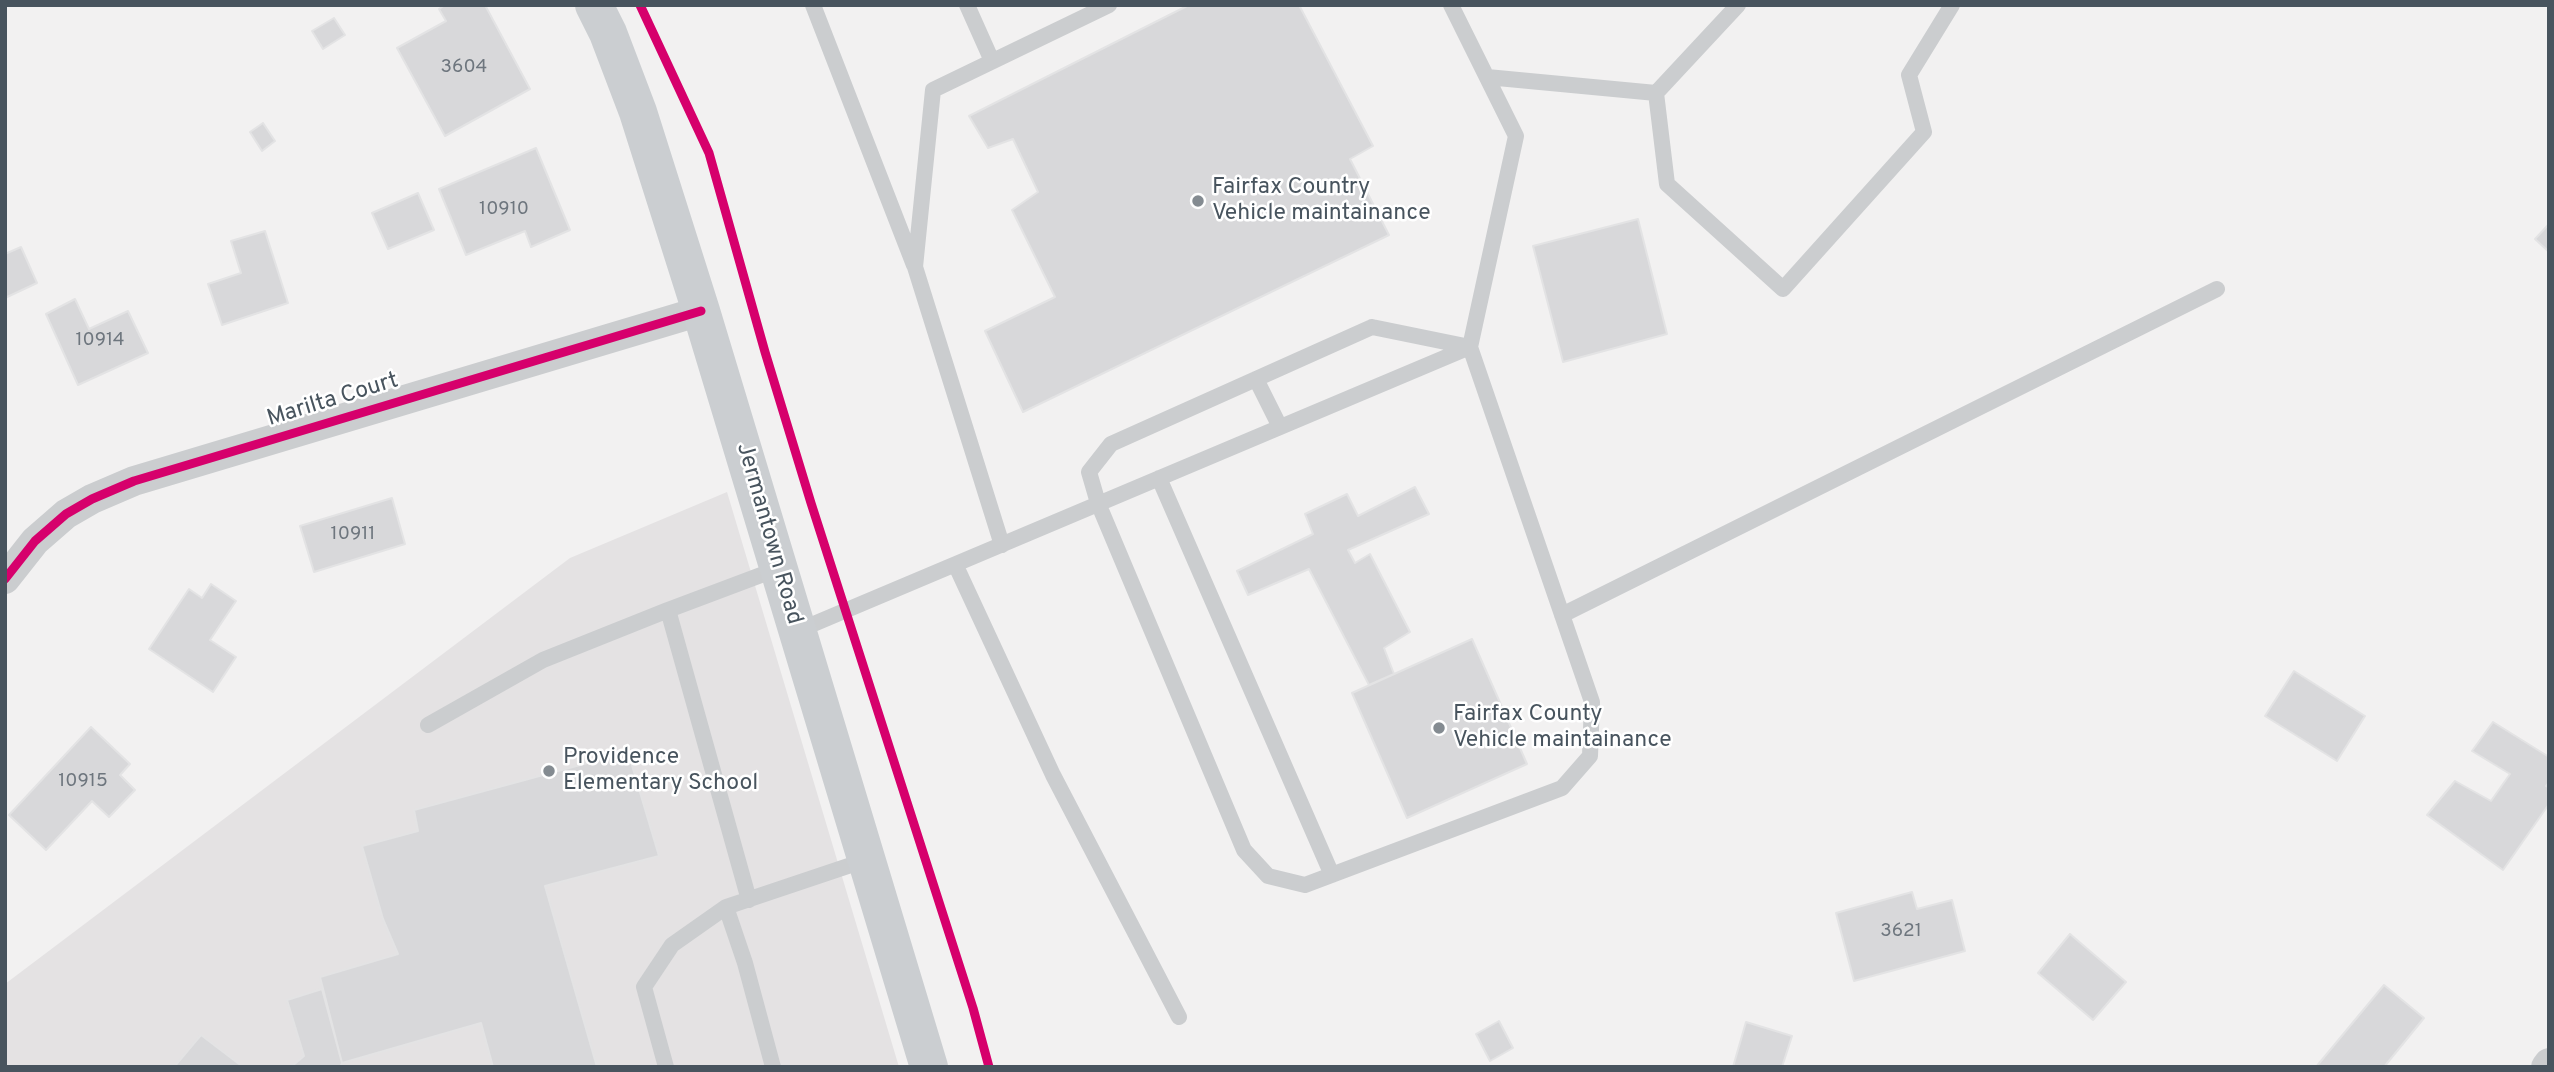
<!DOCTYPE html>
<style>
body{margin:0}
#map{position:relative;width:2554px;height:1072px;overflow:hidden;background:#f2f1f1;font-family:Overpass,sans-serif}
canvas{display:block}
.frame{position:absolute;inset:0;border:7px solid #48545e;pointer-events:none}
</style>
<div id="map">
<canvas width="2554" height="1072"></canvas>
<div class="frame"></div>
</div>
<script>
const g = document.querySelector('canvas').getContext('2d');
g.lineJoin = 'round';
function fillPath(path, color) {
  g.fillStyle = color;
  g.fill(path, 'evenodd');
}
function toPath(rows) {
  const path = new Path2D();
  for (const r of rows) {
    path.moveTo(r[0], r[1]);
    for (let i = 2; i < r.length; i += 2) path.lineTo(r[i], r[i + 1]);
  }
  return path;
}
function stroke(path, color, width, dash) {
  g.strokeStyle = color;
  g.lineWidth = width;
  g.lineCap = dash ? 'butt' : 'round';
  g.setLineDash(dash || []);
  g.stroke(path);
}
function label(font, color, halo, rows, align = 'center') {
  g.font = font + ' Overpass,sans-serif';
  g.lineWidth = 5;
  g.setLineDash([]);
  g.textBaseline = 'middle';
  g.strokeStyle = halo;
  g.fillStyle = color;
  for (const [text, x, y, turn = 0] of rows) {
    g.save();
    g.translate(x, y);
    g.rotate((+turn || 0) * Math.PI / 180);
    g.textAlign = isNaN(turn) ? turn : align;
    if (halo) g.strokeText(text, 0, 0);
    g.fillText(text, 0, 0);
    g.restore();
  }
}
fillPath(toPath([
 [727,492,899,1067,5,1067,5,984,570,558]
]), '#e4e2e3');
const building = toPath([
 [445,5,485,5,530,89,445,136,397,48,446,21,439,9,445,5],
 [1189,5,1299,5,1373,146,1350,159,1389,235,1023,412,985,331,1055,297,1012,210,1038,192,1013,139,988,148,969,116,1189,5],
 [334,18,345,35,323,49,312,31,334,18],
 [263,123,275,141,262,151,250,132,263,123],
 [536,148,570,230,531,247,525,231,466,255,439,189,536,148],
 [418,193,434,230,388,249,372,213,418,193],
 [1638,219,1667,334,1563,362,1533,246,1638,219],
 [2549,224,2549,252,2535,239,2549,224],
 [265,231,288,303,222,325,208,284,241,273,231,241,265,231],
 [21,247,37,283,5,298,5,254,21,247],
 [75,299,89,329,128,311,148,353,78,385,46,314,75,299],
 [1415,487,1429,514,1348,550,1355,563,1370,554,1410,632,1384,648,1394,674,1369,685,1309,569,1248,595,1237,571,1313,534,1305,514,1347,494,1358,516,1415,487],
 [392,498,405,544,314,572,300,526,392,498],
 [211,584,236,601,210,640,236,657,213,692,149,649,189,589,202,598,211,584],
 [1472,639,1527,764,1407,818,1352,693,1472,639],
 [2294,671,2365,716,2337,761,2265,716,2294,671],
 [2493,722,2549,757,2549,782,2546,786,2549,788,2549,804,2503,870,2427,815,2455,781,2491,801,2510,774,2472,751,2493,722],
 [91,727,130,764,120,775,135,790,109,817,92,801,46,850,9,815,91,727],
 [628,752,659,856,545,886,597,1067,493,1067,481,1023,342,1063,320,977,398,954,383,919,362,846,418,831,414,810,628,752],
 [1912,892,1917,909,1952,900,1965,951,1854,981,1836,913,1912,892],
 [2070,934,2126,982,2093,1020,2038,973,2070,934],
 [2384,985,2424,1018,2384,1067,2316,1067,2384,985],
 [322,989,342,1063,340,1067,291,1067,304,1056,287,1000,322,989],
 [1499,1021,1513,1048,1490,1061,1476,1034,1499,1021],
 [1746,1022,1792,1036,1782,1067,1733,1067,1746,1022],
 [201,1035,243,1067,174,1067,201,1035]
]);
fillPath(building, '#d8d8da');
stroke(building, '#e3e3e4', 2);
stroke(toPath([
 [813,5,914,265],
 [967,5,992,61],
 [1738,5,1656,93,1667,184,1783,289,1924,132,1909,75,1952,5],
 [1487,77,1656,93],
 [1372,327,1470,347,1592,702,1590,756,1562,788,1305,885,1268,876,1244,850,1098,503,1089,472,1111,444,1372,327],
 [1256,379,1280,427],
 [1159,478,1332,875],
 [1002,545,915,267,933,90,1109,5],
 [956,566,1053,775,1179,1017],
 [668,610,777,569],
 [1562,615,2217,289],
 [797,631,1470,347,1516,136,1451,5],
 [428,725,543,660,668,610,749,900],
 [726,907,745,963,773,1067],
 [666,1067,644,987,672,945,726,907,866,860]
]), '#cbcdcf', 16);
stroke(toPath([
 [5,579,35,541,66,514,92,499,134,481,701,311],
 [2546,1067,2549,1063]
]), '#cbcdcf', 30);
stroke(toPath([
 [594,5,608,33,638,112,701,311,929,1067]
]), '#cbced1', 38);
stroke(toPath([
 [640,5,709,153,765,352,811,503,973,1008,989,1067],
 [5,579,35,541,66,514,92,499,134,481,701,311]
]), '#d6006c', 9);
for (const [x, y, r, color] of [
 [1198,201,7,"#848b91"],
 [1439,728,7,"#848b91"],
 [549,771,7,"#848b91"]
]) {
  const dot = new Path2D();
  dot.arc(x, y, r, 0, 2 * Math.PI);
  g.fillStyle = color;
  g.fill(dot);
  stroke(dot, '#fff', 2.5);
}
label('19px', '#6e767e', null, [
 ["3604",464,68],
 ["10910",504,210],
 ["10914",100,341],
 ["10911",353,535],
 ["10915",83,782],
 ["3621",1901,932]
]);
label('23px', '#48545e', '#fff', [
 ["Fairfax Country",1212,188],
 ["Vehicle maintainance",1212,214],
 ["Fairfax County",1453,715],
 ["Vehicle maintainance",1453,741],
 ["Providence",563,758],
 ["Elementary School",563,784]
], 'left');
label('23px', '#48545e', '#fff', [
 ["Marilta Court",333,401,-17],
 ["Jermantown Road",768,534,74]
]);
</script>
